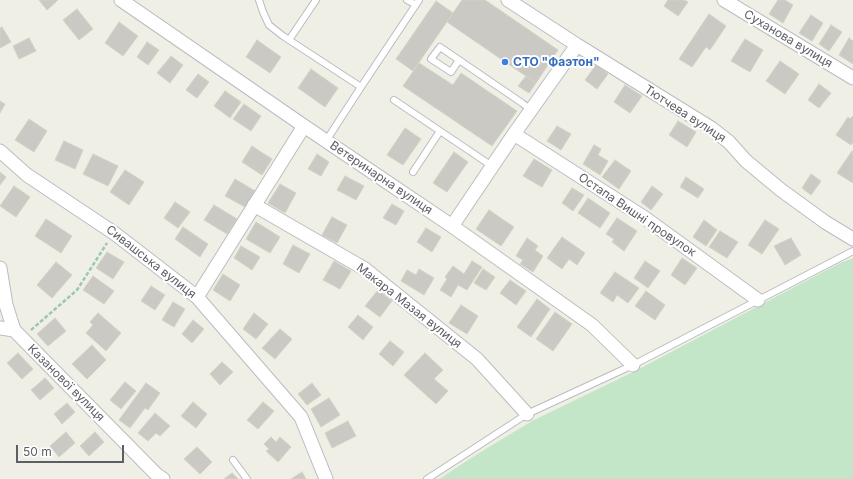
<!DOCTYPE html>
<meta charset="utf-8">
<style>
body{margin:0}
#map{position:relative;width:853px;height:479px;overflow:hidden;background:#efefe6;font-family:Inter,sans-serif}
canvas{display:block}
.scale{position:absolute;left:16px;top:445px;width:108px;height:18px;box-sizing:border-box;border:2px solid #5d5f66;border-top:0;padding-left:5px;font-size:12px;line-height:14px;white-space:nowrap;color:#5d5f66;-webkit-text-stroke:3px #fff;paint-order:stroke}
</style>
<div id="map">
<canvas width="853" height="479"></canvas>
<div class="scale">50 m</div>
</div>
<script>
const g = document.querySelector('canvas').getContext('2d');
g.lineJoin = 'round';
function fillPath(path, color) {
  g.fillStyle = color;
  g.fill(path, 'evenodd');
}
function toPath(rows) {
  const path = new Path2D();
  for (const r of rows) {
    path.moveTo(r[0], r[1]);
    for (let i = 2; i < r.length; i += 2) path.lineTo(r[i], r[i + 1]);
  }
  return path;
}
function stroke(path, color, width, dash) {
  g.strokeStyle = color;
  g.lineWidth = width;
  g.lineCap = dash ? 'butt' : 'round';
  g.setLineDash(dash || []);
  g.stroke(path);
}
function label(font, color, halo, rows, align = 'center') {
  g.font = font + ' Inter,sans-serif';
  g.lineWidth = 4;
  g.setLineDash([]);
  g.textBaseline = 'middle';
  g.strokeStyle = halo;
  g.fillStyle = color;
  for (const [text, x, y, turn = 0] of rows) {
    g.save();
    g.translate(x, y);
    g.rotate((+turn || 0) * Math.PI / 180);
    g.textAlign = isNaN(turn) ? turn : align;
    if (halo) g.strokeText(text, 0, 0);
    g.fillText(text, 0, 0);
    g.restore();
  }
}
fillPath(toPath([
 [853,258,853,479,439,479,479,453,532,421,637,370,840,263]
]), '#c3e6c9');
const building = toPath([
 [39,0,58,0,47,10,39,0],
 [462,0,485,0,558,50,536,83,447,22,462,0],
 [668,0,684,0,688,2,678,16,664,6,668,0],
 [778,0,785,0,793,5,783,23,769,14,778,0],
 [436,1,453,13,413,71,396,59,436,1],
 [77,9,93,29,79,40,63,20,77,9],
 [709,14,726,26,710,50,706,47,692,67,679,59,709,14],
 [811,15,823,23,812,41,799,33,811,15],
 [119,22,138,36,123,56,105,43,119,22],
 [831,25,842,32,829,51,819,44,831,25],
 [2,27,11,42,0,48,0,28,2,27],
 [29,38,36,51,19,59,13,46,29,38],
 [849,38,853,41,853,64,839,55,849,38],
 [745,39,763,50,750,72,731,61,745,39],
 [257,40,281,57,270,73,246,57,257,40],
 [147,42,159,50,148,65,137,57,147,42],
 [171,56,183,65,170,83,157,73,171,56],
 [780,61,799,74,785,94,766,81,780,61],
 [419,63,453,85,461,73,517,111,492,146,403,86,419,63],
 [596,65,608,74,597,89,585,80,596,65],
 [311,69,338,88,325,107,298,88,311,69],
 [198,74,209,82,197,98,186,90,198,74],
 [526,76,536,83,529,93,518,86,526,76],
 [819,84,831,93,819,108,808,100,819,84],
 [625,85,642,96,630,113,614,102,625,85],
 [225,91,241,102,230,118,214,106,225,91],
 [0,101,5,104,0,113,0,101],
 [244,104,261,116,251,131,233,119,244,104],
 [853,116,853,142,851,145,836,135,848,117,850,119,853,116],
 [29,119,47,131,34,152,15,140,29,119],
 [678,121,696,132,687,147,669,135,678,121],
 [557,126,571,134,561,150,547,141,557,126],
 [405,128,421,139,403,165,387,155,405,128],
 [64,141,83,150,75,169,55,160,64,141],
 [594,145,601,149,598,155,608,161,600,175,583,164,594,145],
 [252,146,272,159,262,175,242,162,252,146],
 [852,151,853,151,853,183,837,173,852,151],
 [454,152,468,162,447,192,433,183,454,152],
 [93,154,118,166,108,186,83,174,93,154],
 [317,154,329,162,321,176,308,169,317,154],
 [534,159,552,170,542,187,523,176,534,159],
 [615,160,631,171,619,189,602,177,615,160],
 [125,170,144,182,129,205,110,192,125,170],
 [0,172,6,177,0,185,0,172],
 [811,174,821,181,811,195,802,188,811,174],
 [345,176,364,186,356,200,337,190,345,176],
 [686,177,704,189,698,198,680,187,686,177],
 [235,179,255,191,245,207,225,196,235,179],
 [280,184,296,193,285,213,268,203,280,184],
 [14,186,30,197,16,217,0,206,14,186],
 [652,186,663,194,651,210,641,202,652,186],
 [572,188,584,195,573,211,562,203,572,188],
 [588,198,610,213,600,228,578,213,588,198],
 [175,202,190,212,178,228,164,218,175,202],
 [392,204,404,211,396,225,383,218,392,204],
 [214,205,237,219,227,234,204,220,214,205],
 [489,210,514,227,501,246,476,229,489,210],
 [332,217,347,225,337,243,322,235,332,217],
 [617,218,637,231,624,251,612,242,614,239,606,234,617,218],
 [46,219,72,236,61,253,35,236,46,219],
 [704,220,717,230,706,246,693,237,704,220],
 [765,220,779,229,762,254,748,245,765,220],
 [256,222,280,237,270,253,246,239,256,222],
 [183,227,208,244,200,257,175,239,183,227],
 [426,228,441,237,432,252,417,242,426,228],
 [720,231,738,242,727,258,709,247,720,231],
 [562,237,585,253,577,265,569,259,562,269,547,258,562,237],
 [527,238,538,246,535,250,543,256,533,272,520,264,523,260,516,256,527,238],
 [791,238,801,255,785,265,774,246,791,238],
 [293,245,310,254,299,273,283,264,293,245],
 [241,246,260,257,252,270,234,258,241,246],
 [107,252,124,262,113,279,96,268,107,252],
 [682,258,697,268,685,285,671,275,682,258],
 [334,261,351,271,340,289,323,280,334,261],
 [472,261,482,267,467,290,458,285,451,297,440,290,447,279,445,277,453,266,464,274,472,261],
 [645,261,660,271,648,288,634,278,645,261],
 [56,262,72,275,52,298,37,285,56,262],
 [419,269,434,278,424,295,401,281,407,270,416,275,419,269],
 [483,269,495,277,486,290,474,283,483,269],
 [615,272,639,288,628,303,617,295,613,302,600,293,615,272],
 [223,274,240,285,230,301,213,290,223,274],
 [93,276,114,291,104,304,83,290,93,276],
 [510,280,526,291,516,305,500,293,510,280],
 [151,286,165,295,155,310,141,301,151,286],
 [378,290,392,301,380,317,365,306,378,290],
 [646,291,665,305,655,320,635,306,646,291],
 [537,299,550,309,531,337,517,327,537,299],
 [173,302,185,309,174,327,162,320,173,302],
 [461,305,478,316,467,334,449,323,461,305],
 [555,312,572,324,553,351,536,339,555,312],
 [98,313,121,333,106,351,86,333,93,325,90,322,98,313],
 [254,313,268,324,256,339,243,329,254,313],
 [358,315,373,327,363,340,348,327,358,315],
 [55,318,66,331,48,346,37,334,55,318],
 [193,320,204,329,192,343,182,334,193,320],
 [280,329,292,339,275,359,262,348,280,329],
 [390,341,404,352,393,366,379,354,390,341],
 [92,345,106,360,87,379,72,364,92,345],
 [18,353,33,369,22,379,7,363,18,353],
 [425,353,443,370,434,379,448,391,436,404,404,375,425,353],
 [222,362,233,372,220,385,210,374,222,362],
 [45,378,54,388,40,400,31,390,45,378],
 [125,382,136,391,121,409,110,400,125,382],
 [146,383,160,393,148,410,145,408,130,428,119,420,146,383],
 [312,383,321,395,307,405,298,394,312,383],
 [329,398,340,415,321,427,311,409,329,398],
 [193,402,207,414,196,428,181,416,193,402],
 [263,402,274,411,258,429,247,420,263,402],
 [67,403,75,412,62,424,54,414,67,403],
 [155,413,170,426,160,436,156,433,148,441,138,433,155,413],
 [348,421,356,436,332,448,325,433,348,421],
 [66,432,75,443,59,457,50,446,66,432],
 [95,432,104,442,89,456,80,446,95,432],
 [271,437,276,442,280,437,291,447,278,462,266,451,269,449,264,444,271,437],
 [197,447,212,462,200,474,184,459,197,447],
 [302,472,306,479,291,479,302,472],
 [232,473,238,479,224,479,232,473]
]);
fillPath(building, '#cac9c3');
stroke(building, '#d4d2c4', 1);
const service = toPath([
 [259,0,263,12,269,25,283,36,361,87,326,141],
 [407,0,416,5],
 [289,40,316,0],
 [459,60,451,72,431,59,440,47,522,103,531,110],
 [361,87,419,0],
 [394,100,492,166],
 [413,172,440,131],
 [233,460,247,479],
 [427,479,527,414,633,365,853,251]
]);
const minor = toPath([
 [121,0,304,126,452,226,592,325,633,365],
 [508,0,577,45,711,128,729,142,746,161,781,190,825,222,853,239],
 [724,0,853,78],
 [514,134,645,218,758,300],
 [0,151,27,175,114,233,197,297,301,417,326,479],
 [254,205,365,269,477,359,527,414],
 [452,226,514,134,577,45],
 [0,268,6,305,14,330],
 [197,297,304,126],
 [0,328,14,330,157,475,163,479]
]);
stroke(service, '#babcc1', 8);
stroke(minor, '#babcc1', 15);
stroke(toPath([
 [31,330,77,290,107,243]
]), '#9cc7b0', 2.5, [4, 2]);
stroke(service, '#fff', 6);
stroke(minor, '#fff', 13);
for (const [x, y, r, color] of [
 [505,62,4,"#3f7fe0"]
]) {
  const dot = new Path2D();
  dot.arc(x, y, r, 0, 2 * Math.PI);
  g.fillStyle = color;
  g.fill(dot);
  stroke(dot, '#fff', 1.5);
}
label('12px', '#5d5f66', '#fff', [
 ["Суханова вулиця",788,39,31],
 ["Тютчева вулиця",685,114,33],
 ["Ветеринарна вулиця",381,178,34],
 ["Остапа Вишні провулок",637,215,34],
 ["Сивашська вулиця",151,262,38],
 ["Макара Мазая вулиця",409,306,38],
 ["Казанової вулиця",66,383,45]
]);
label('bold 12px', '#366cbe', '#fff', [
 ["СТО \"Фаэтон\"",513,62]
], 'left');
</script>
